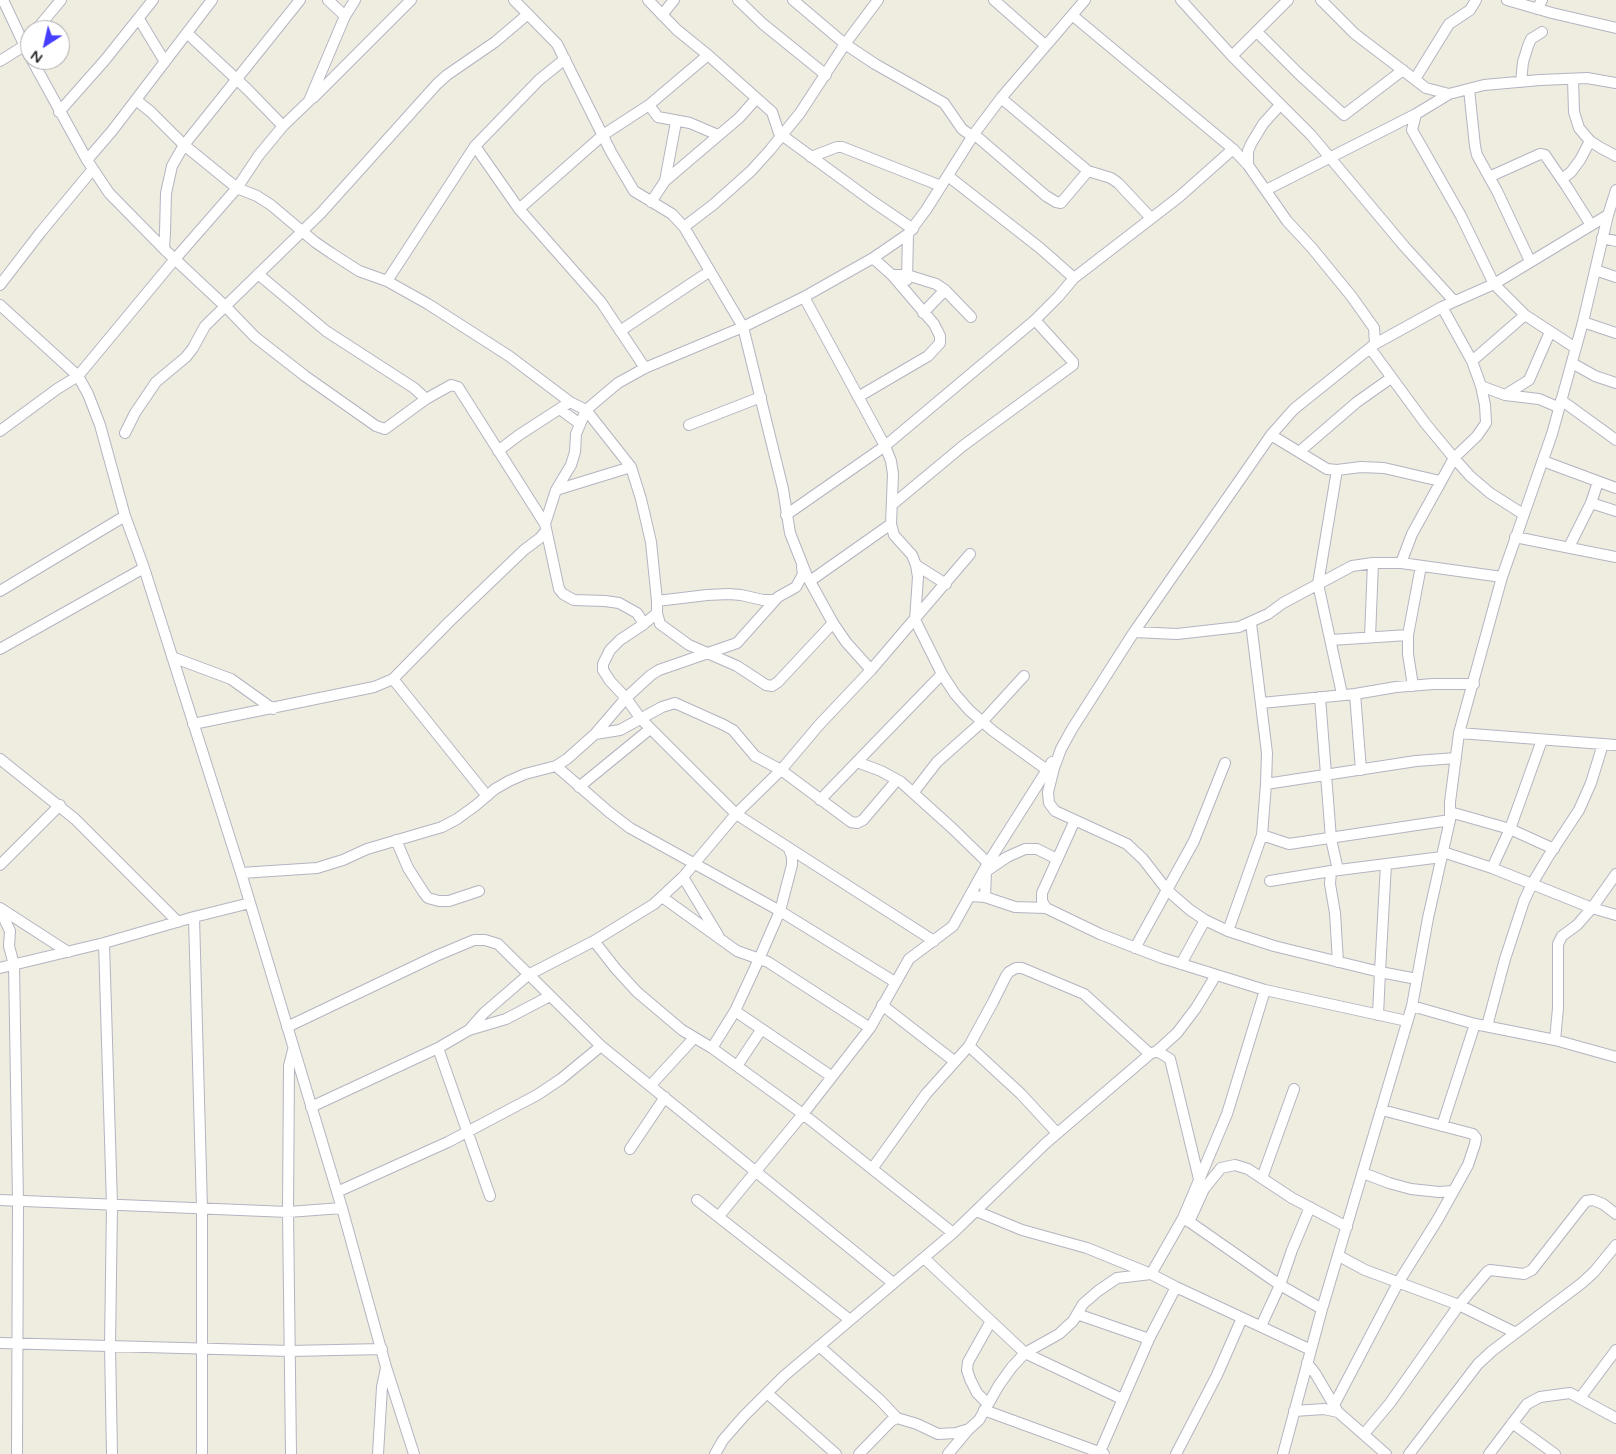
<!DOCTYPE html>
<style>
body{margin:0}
#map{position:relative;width:1616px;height:1454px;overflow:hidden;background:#efece0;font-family:"Varela Round",sans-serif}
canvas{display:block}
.north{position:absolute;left:20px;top:20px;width:50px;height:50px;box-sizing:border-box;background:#fff;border:1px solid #ababab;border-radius:50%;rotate:215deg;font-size:14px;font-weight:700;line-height:20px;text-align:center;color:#2e2e2e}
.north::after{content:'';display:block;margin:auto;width:18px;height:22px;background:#453dff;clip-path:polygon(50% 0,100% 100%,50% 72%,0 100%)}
</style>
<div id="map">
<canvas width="1616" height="1454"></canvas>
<div class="north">N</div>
</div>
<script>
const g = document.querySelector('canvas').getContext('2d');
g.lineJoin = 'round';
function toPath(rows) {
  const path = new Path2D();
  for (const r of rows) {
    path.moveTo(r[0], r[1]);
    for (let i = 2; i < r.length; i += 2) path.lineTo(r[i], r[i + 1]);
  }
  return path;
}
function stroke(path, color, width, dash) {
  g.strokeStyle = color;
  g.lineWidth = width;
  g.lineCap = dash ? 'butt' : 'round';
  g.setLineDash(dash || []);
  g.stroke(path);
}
const street = toPath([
 [3,0,30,57],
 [328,0,345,16],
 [355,0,345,16,309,101,283,126,259,155,237,188,175,259,78,376,88,394,100,425,125,516,144,568,241,873,342,1208,386,1367,414,1454],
 [514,0,557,44,611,152,634,191,672,214,684,227,743,327,783,489,790,533,807,576,833,623,846,642,871,670],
 [648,0,677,30,708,55,772,112,779,133,872,201,913,229],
 [738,0,763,24,826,75],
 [793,0,845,44,875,64,944,103,962,129,969,134,974,134,1046,196,1056,202,1061,203,1088,171],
 [994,0,1045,45],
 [1181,0,1232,56,1311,135,1404,246,1454,301],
 [1321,0,1355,34,1426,88,1449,94],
 [1507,0,1552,13,1616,28],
 [1537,9,1542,0],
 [662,15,674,0],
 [1072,15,1233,149,1248,165,1287,221,1312,248,1352,297,1374,328,1375,344],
 [139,19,165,62],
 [36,30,61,0],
 [1257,32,1299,74,1344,115,1403,70],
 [187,33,247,89,283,126],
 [1232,56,1288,0],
 [32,60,87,160,109,193,164,249,226,307,255,337,305,376,376,426,385,429,426,399],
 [0,61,24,46,30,38],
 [1415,79,1449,24,1470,10,1476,0],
 [1573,79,1574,112,1579,128,1590,141,1601,148,1616,156],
 [1521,82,1523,62,1528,46,1531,39,1542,32],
 [1469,89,1475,146,1477,155,1497,191,1530,261],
 [313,98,411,0],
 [1001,98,1088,171,1111,178,1118,183,1151,218],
 [136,100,151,112,184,145,237,188,257,196,271,205,315,242,331,253,359,271,387,281,428,304,509,356,570,402,586,410,631,467,641,499,651,542,657,601,657,613,644,624,620,640,610,650,603,664,603,670,610,681,626,698,641,719,736,814,934,941],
 [649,105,658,117,690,123,718,135],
 [59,112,105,60,153,0],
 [1416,114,1412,130,1461,216,1494,284,1525,315,1574,347],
 [475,146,519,209,601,302,645,368],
 [811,157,837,147,842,147,941,186],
 [87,160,112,131,212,0],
 [1248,165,1248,151,1251,144,1263,124,1280,105],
 [948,176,1040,248,1074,278],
 [1489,177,1540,154,1545,155,1567,187,1591,225],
 [1562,179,1571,172,1580,160,1590,141],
 [665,181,676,122],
 [1266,190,1416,114,1449,94,1484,85,1540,80,1587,78,1616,83],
 [651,202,665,181,739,118,756,99],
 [519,209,603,135,649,105,708,55],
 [684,227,714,204,751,171,770,150,800,113,845,44,878,0],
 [1602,238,1616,241],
 [164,249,165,233,166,193,172,166,184,145,300,0],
 [1595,270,1616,277],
 [258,274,326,331,414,388,426,399,451,385,458,387,545,524],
 [892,275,907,275,936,284,945,290,971,317],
 [907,280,908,234],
 [387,281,475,146,539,80,565,59],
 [0,285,40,233,93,169],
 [804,297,885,446,891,461,893,474,891,524,894,535,912,555,916,565,918,577,915,620,942,674,955,694,969,710,993,731,1047,770],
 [0,305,78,376,57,389,0,431],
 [923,313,945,290],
 [1583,322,1616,333],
 [620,331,710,271],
 [1370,348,1425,423,1454,458,1470,476,1490,493,1523,514],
 [1472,361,1525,315],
 [1572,363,1595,376,1616,383],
 [1481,386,1505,395,1539,399,1558,407],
 [1505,395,1529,380,1550,332],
 [858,397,928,356,940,343,940,336,934,324,892,275,873,258],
 [1561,400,1616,440],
 [561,410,580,424],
 [689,425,761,397],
 [125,433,135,413,156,382,186,357,193,348,205,326,321,213,437,84,447,75,495,42,528,14],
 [1271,435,1327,469,1337,470,1361,467,1384,468,1440,481],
 [498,451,519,435,570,402],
 [1299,452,1357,402,1391,378],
 [1543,461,1616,488],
 [1337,470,1318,584,1342,694],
 [556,490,631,467],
 [1591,503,1616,511],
 [893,504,964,445,1073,365,1073,362,1035,320],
 [786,515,885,446,1035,320,1058,297,1074,278,1179,197,1233,149],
 [1515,537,1616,557],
 [1569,547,1591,503,1598,482],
 [1401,563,1412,534,1454,458,1477,436,1486,423,1485,405,1481,386,1472,361,1442,307],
 [916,565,946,584],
 [810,581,891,524],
 [0,591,125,516],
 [657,601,707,595,729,594,741,595,763,600,775,600],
 [657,613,660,624,689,645,737,666,766,685,772,686,778,682,833,623],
 [644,624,637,613,619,603,605,601,574,600,563,594,559,589,545,524,556,490,571,465,575,452,576,434,586,410,618,383,645,368,743,327,804,297,873,258,908,234,926,210,974,134,1001,98,1085,0],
 [1134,632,1177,634,1239,627,1268,614,1283,603,1352,566,1373,563,1401,563,1502,577],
 [1370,637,1373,563],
 [1331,640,1408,635],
 [0,649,144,568],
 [172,657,231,679,273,709],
 [393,679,487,796],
 [1413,686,1408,654,1408,635,1421,566],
 [1355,694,1361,770],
 [1320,697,1331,839,1338,870],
 [1261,703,1355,694,1396,687,1433,684,1474,684],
 [193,724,374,687,393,679,449,622,524,550,540,538,546,531],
 [1459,733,1616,745],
 [595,734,620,730,662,707,675,703,724,725,733,730,755,756,781,770,851,822,857,823,863,820,897,780],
 [0,759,75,819,178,922],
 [857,762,881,771,901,782,952,828,988,863],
 [556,766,609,812,630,828,780,911,895,982],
 [1266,784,1416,761,1456,758],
 [579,787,650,729],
 [913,793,937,762,982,722,1024,676],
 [820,800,942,674],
 [1450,812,1510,829,1554,849],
 [1075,820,1042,893,1042,901,1046,908,1100,934,1162,958,1265,990,1407,1021],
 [1262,835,1289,844,1450,820],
 [396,840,408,868,424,893,428,898,439,901,449,901,479,891],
 [1443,852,1492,868,1592,908,1616,915],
 [1386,864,1380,972,1417,979],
 [0,865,60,805],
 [1492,868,1510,829,1542,740],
 [1331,871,1330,884,1335,913,1338,962],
 [985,872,1007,857,1025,849,1037,849,1057,859],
 [241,873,317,868,343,860,367,849,442,827,457,819,475,806,495,789,509,781,525,774,556,766,567,759,595,734,626,698,651,675,659,670,737,643,778,597,796,587,803,574,802,567],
 [683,877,718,935],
 [1270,881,1331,871,1442,857],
 [971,896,985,897,1015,907,1046,908],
 [662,897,737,951,768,962,870,1028],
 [985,897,986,872],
 [0,908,68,952],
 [0,910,10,931,9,946,14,965,18,1201,17,1454],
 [194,917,202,1209,202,1454],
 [1228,931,1262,835,1266,784,1267,753,1251,623],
 [594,941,616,969,637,992,682,1030,712,1048,803,1114,953,1233],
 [104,943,112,1205,110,1346,112,1454],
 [1135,948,1194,841,1225,763],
 [1181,964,1205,920],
 [0,968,104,943,194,917,250,903],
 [882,1005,954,1061],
 [1412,1006,1475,1024,1555,1040,1616,1057],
 [735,1011,831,1076],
 [1378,1015,1380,972,1274,946,1228,931,1205,920,1190,910,1167,890,1143,859,1127,844,1055,811,1049,803,1048,792,1054,768,1061,749,1072,729,1134,632,1271,435,1294,409,1375,344,1442,307,1494,284,1608,215],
 [1487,1026,1505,959,1524,901,1532,884,1548,857,1579,810,1591,783,1603,744],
 [287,1027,436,956,474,940,485,940,498,944,601,1046,893,1283],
 [469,1030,484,1013,528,975,594,941,654,904,683,877,736,814,781,770,819,725,871,670,970,554],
 [1555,1040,1558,1008,1558,944,1562,936,1577,925,1592,908,1616,874],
 [969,1046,1021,1094,1057,1133],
 [438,1048,490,1196],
 [712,1048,735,1011,759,959,780,911,792,865,792,857,789,849],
 [1157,1051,1177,1033,1196,1008,1216,975],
 [737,1066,761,1030],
 [650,1086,694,1038],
 [311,1107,438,1048,469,1030,506,1019,550,996],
 [1442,1126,1475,1024],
 [630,1149,665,1097],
 [872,1169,926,1094,969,1046,993,1002,1006,976,1009,972,1016,968,1022,968,1084,994,1150,1054],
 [1363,1173,1389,1183,1411,1189,1439,1192,1453,1191],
 [1262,1178,1294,1089],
 [337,1192,448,1142,537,1095,561,1079,601,1046],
 [0,1200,288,1212,342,1208],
 [697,1200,850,1320],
 [976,1211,1022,1230,1087,1248,1151,1274,1176,1287,1311,1350],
 [719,1216,803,1114,870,1028,909,959,953,926,988,863,1052,762],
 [1184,1218,1280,1285,1322,1309],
 [1189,1222,1204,1189,1221,1168,1235,1165,1248,1169,1292,1198,1347,1227],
 [1339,1256,1365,1270,1459,1305,1516,1333],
 [924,1258,1025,1353,1122,1399],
 [1077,1314,1149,1339],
 [1261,1326,1280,1285,1292,1250,1310,1207],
 [0,1343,290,1351,382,1349],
 [819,1346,880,1400,897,1418,917,1424,938,1434,956,1433,969,1429,979,1420,999,1385,1012,1367,1025,1353,1059,1334,1073,1321,1083,1304,1098,1291,1117,1278,1151,1274,1183,1218,1227,1114,1265,990],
 [1307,1363,1315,1373,1338,1412,1386,1454],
 [767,1393,836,1454],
 [1580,1398,1616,1350],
 [988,1404,977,1393,970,1379,967,1370,968,1362,991,1321],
 [1334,1405,1398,1283,1438,1219,1468,1165,1475,1144,1476,1138,1473,1134,1382,1110],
 [984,1410,1104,1454],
 [1294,1411,1324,1409,1338,1412],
 [1512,1423,1555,1454],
 [1364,1434,1390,1403,1459,1305,1487,1272,1490,1270,1524,1274,1532,1270,1586,1201,1593,1200,1603,1204,1616,1214],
 [291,1454,288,1212,289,1066,293,1050],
 [378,1454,382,1387,386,1368],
 [715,1454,723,1440,744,1416,784,1376,953,1233,1046,1143,1150,1054,1157,1051,1170,1059,1199,1179],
 [859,1454,891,1421,897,1418],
 [948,1454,968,1430],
 [1099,1454,1149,1339,1176,1287],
 [1176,1454,1217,1375,1242,1318],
 [1283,1454,1322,1309,1412,1006,1428,918,1450,820,1450,802,1459,733,1502,577,1552,434,1583,322,1608,215,1616,190],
 [1409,1454,1478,1364,1492,1351,1582,1283,1594,1272,1616,1245],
 [1489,1454,1527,1404,1540,1397,1570,1393,1616,1418]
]);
stroke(street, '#b4b4c2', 12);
stroke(street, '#fff', 10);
</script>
